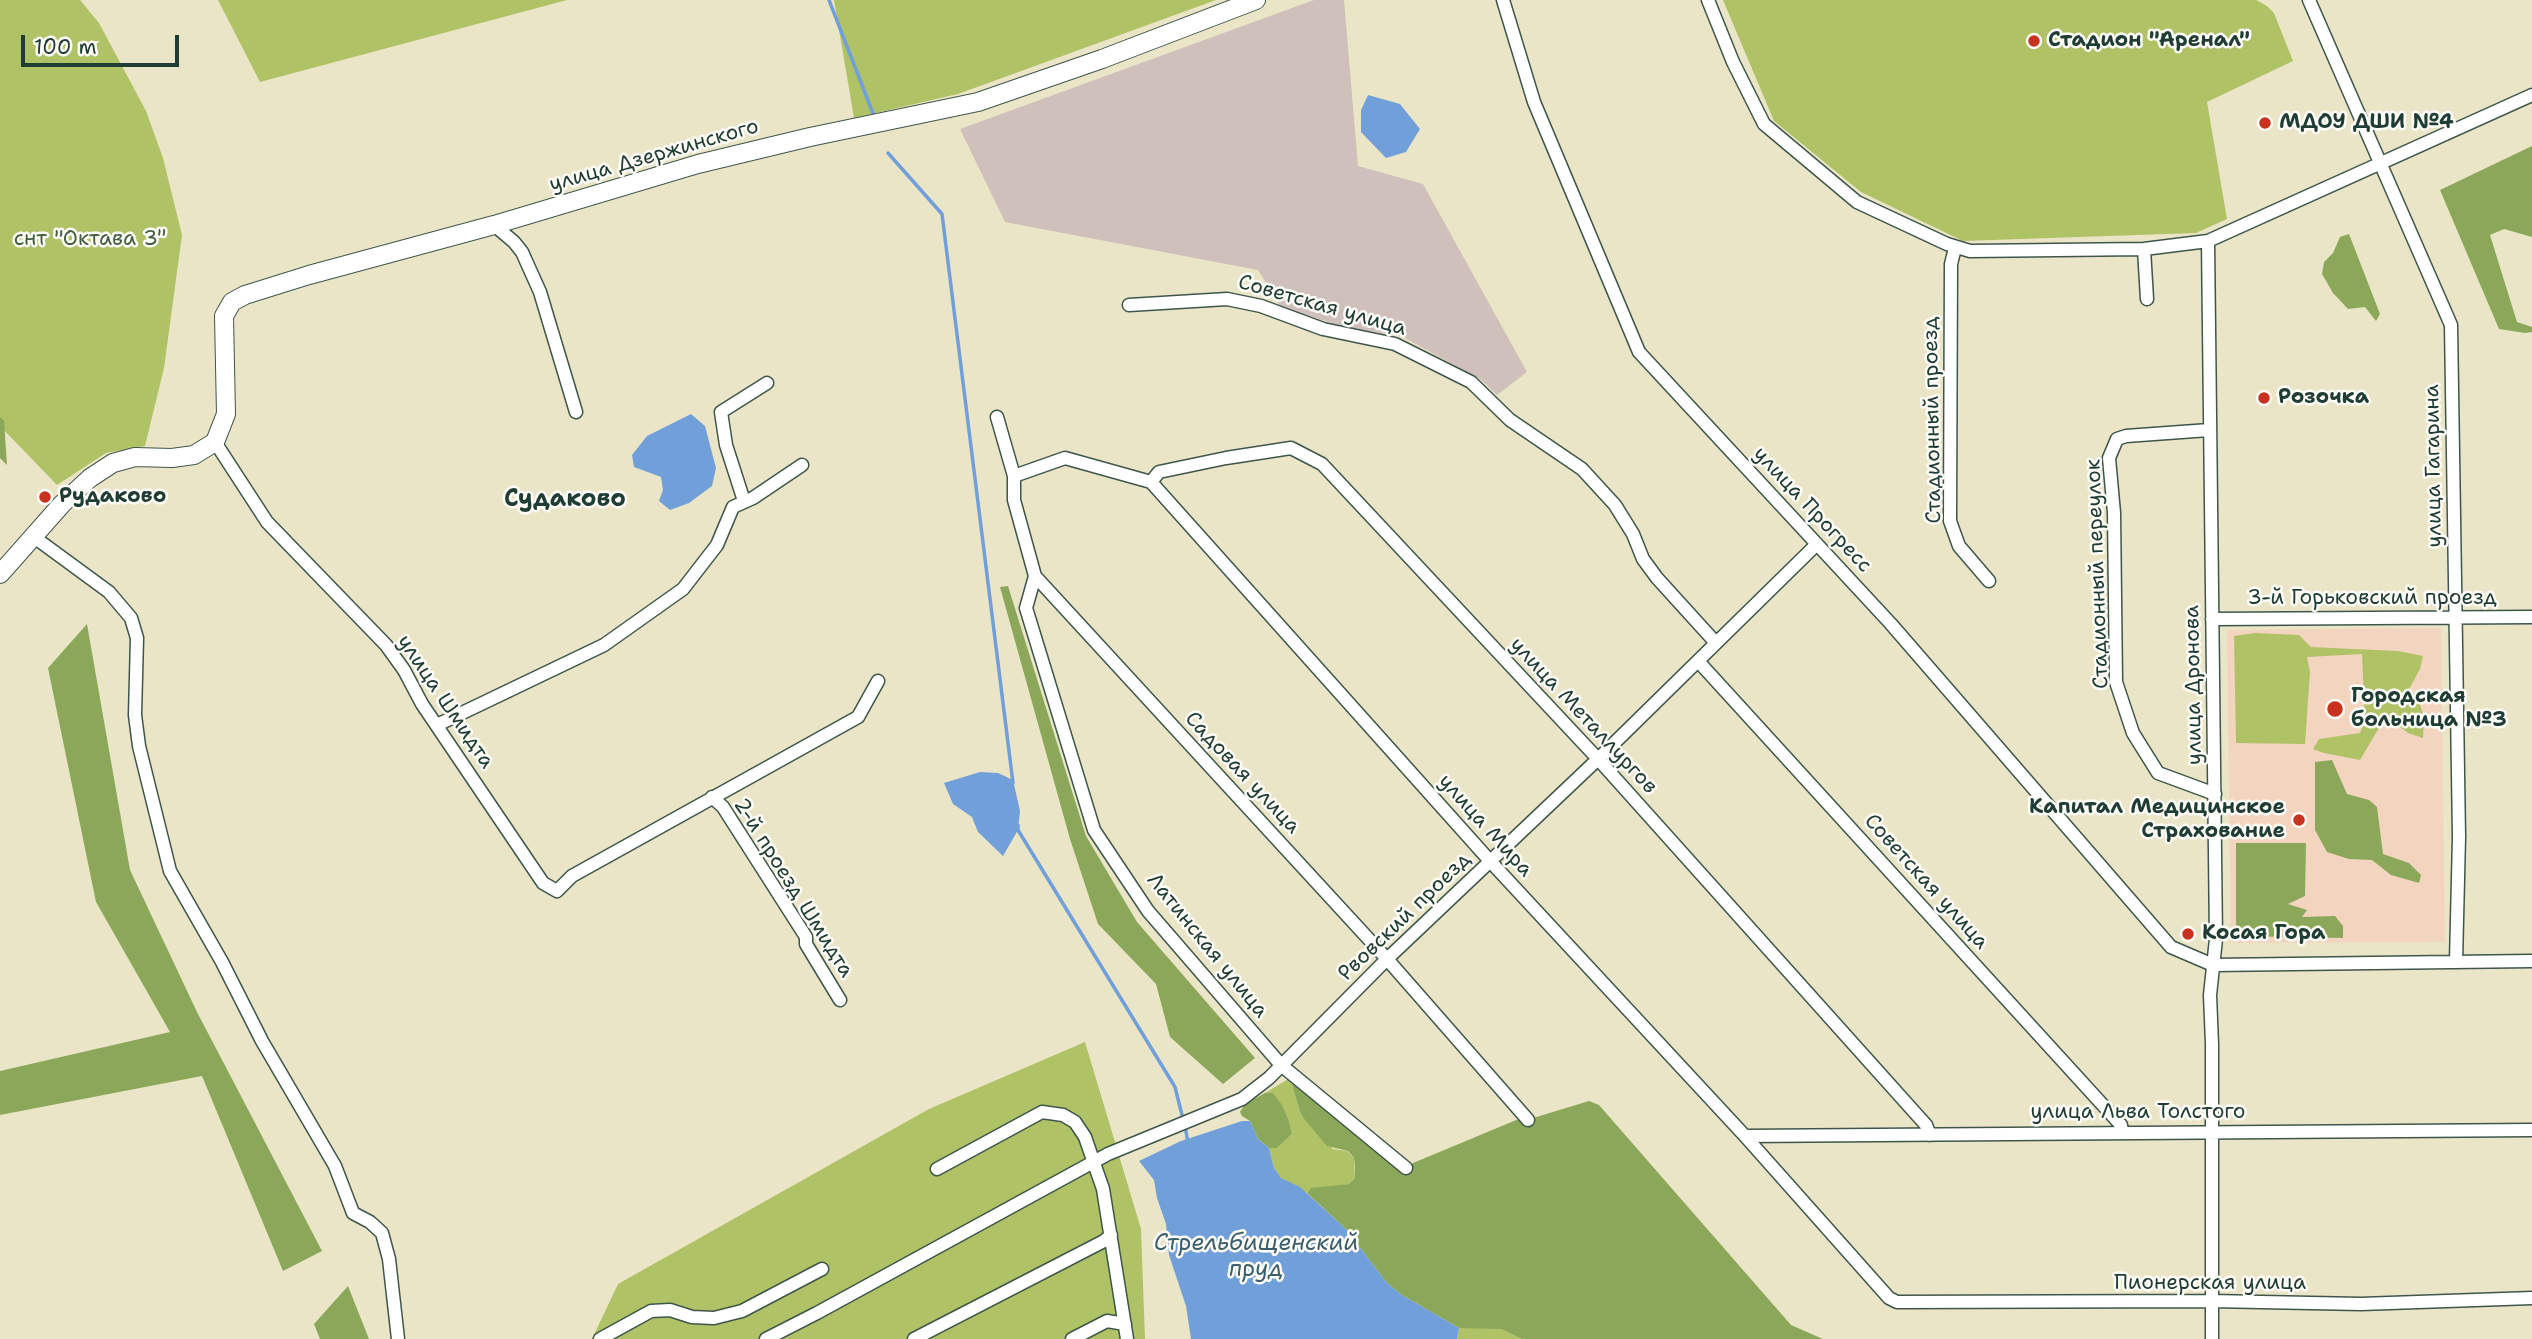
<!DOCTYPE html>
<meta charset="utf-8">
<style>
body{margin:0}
#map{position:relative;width:2532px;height:1339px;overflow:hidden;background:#ebe5c7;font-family:"Shantell Sans",sans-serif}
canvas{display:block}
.scale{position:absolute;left:21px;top:35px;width:158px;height:32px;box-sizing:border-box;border:4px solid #1f3d34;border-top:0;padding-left:9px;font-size:21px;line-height:24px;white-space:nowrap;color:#1f3d34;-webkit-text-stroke:5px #fdfcf7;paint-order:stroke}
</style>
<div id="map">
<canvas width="2532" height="1339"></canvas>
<div class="scale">100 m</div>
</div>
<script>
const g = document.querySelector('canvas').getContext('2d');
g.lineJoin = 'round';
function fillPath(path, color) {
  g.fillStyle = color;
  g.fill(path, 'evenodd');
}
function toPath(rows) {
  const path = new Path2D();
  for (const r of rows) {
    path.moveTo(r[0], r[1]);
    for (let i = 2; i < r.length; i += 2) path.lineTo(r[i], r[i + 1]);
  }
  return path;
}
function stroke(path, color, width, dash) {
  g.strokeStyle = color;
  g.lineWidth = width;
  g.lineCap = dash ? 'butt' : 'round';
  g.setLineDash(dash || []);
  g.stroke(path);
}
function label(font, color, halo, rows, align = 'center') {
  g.font = font + ' "Shantell Sans",sans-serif';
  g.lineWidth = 5;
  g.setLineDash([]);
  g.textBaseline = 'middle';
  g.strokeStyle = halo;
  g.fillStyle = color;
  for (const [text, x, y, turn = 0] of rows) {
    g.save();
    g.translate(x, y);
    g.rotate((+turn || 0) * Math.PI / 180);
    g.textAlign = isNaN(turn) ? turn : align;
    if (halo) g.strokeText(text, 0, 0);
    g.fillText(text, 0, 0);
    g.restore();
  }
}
fillPath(toPath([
 [2441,628,2445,942,2231,943,2227,630]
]), '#f3d4bf');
fillPath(toPath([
 [1314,0,1344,0,1358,166,1423,184,1527,372,1497,395,1480,379,1401,336,1344,327,1281,307,1258,270,1005,222,960,129]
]), '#cfc0bb');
fillPath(toPath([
 [0,0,80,0,99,23,146,111,163,158,182,235,164,368,145,446,106,453,57,485,0,426],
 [218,0,567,0,260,82],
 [834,0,1216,0,958,94,854,118],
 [1723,0,2256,0,2267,6,2274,13,2293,61,2207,102,2227,219,2196,233,1963,241,1861,192,1774,121],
 [2255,633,2299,635,2311,647,2398,651,2423,656,2420,669,2408,691,2417,694,2424,718,2423,738,2408,733,2393,721,2383,721,2360,760,2324,753,2313,749,2319,739,2360,733,2365,721,2362,654,2307,657,2310,672,2305,744,2236,743,2234,636],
 [1085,1042,1141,1229,1145,1339,592,1339,618,1284,929,1109],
 [1290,1078,1295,1082,1292,1085,1300,1112,1333,1149,1347,1151,1354,1158,1355,1178,1349,1184,1309,1190,1307,1193,1281,1178,1274,1168,1269,1148,1277,1148,1292,1134,1289,1121,1273,1093,1265,1093],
 [1484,1327,1501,1329,1522,1339,1457,1339,1459,1328]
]), '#afc265');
fillPath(toPath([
 [2532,146,2532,237,2504,229,2490,235,2517,322,2532,327,2532,332,2525,333,2499,329,2440,190],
 [2349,234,2380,314,2376,321,2365,307,2348,309,2333,293,2322,274,2324,262,2333,253,2340,237],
 [0,417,4,421,7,465,0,458],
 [1008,586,1086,836,1137,922,1255,1058,1223,1084,1170,1037,1156,984,1098,924,1070,839,1000,587],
 [87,624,130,870,197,1012,322,1251,283,1271,202,1076,0,1115,0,1071,170,1032,96,902,48,668],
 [2332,760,2347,794,2369,800,2377,807,2383,854,2409,863,2421,875,2419,883,2391,875,2372,860,2349,859,2327,852,2315,830,2315,762],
 [2236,843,2306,843,2305,896,2288,904,2307,910,2302,917,2335,916,2343,926,2343,938,2236,936],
 [1295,1082,1401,1168,1521,1118,1533,1118,1589,1101,1599,1105,1791,1325,1823,1339,1522,1339,1501,1329,1459,1328,1402,1295,1387,1283,1346,1229,1307,1193,1311,1188,1349,1184,1355,1178,1355,1166,1354,1158,1348,1151,1327,1146,1305,1120,1300,1112,1292,1085],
 [1265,1093,1273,1093,1282,1105,1289,1121,1292,1134,1277,1148,1269,1148,1258,1139,1250,1121,1242,1116,1240,1112,1245,1104],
 [348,1286,369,1339,320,1339,314,1324]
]), '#8ba85a');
fillPath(toPath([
 [1368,95,1400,104,1420,129,1406,152,1386,158,1361,132,1361,110],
 [691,414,705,426,716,468,712,486,689,503,670,510,659,501,663,490,661,477,634,467,632,455,647,436],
 [980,772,998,773,1013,780,1020,811,1018,830,1003,856,978,832,972,817,953,804,944,783],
 [1242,1121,1250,1121,1258,1139,1269,1148,1274,1168,1281,1178,1300,1187,1346,1229,1387,1283,1402,1295,1459,1328,1457,1339,1191,1339,1186,1306,1169,1255,1166,1224,1157,1198,1154,1180,1139,1161,1181,1141]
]), '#719fd9');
stroke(toPath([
 [829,0,874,116],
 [888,153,942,214,1013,783],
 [1018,825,1018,830,1175,1087,1183,1119],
 [1185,1126,1188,1143]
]), '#719fd9', 3.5);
const street = toPath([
 [1503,0,1534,102,1639,352,1891,624,2171,947,2213,965,2532,961],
 [1708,0,1733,62,1764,124,1857,202,1947,244,1970,251,2144,249,2208,241,2532,95],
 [2309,0,2451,325,2459,837,2456,961],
 [494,225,514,242,522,252,540,292,576,412],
 [2208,241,2216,939,2210,995,2212,1044,2212,1339],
 [1955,248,1951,264,1950,521,1959,546,1989,581],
 [2144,249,2147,299],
 [1129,305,1227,299,1261,306,1323,329,1395,344,1471,382,1510,420,1582,469,1615,505,1633,534,1643,559,1657,578,1716,643],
 [997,417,1014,476,1014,500,1035,576,1387,959,1528,1120],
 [2209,430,2126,436,2117,439,2109,458,2114,513,2116,682,2133,733,2158,773,2215,794],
 [215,442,267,522,386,645,404,670,422,704,543,883,557,891,572,876,858,717,878,681],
 [1014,476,1065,458,1151,482,1490,861,1745,1136,1889,1298,1897,1302,2211,1301,2361,1304,2532,1298],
 [1151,482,1159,472,1226,458,1291,448,1322,464,1598,759,1926,1125,1930,1135],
 [744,501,726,445,721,412,767,383],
 [34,537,109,592,131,618,137,638,135,715,139,746,170,871,222,962,262,1041,335,1166,353,1213,370,1222,382,1233,389,1259,398,1339],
 [1035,576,1026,608,1094,830,1148,911,1281,1065,1406,1168],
 [2212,619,2532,617],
 [1698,661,2121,1125,2122,1132],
 [437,725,604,645,683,589,717,545,733,507,753,498,802,465],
 [712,797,723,807,806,937,806,944,840,1000],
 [1745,1136,2532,1130],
 [937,1169,1042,1112,1063,1115,1075,1122,1085,1137,1103,1189,1127,1339],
 [600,1339,651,1311,670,1310,692,1317,714,1318,742,1311,822,1269],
 [766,1339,817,1313,1108,1154,1242,1099,1269,1078,1387,959,1598,759,1817,544],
 [914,1339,1104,1241,1111,1235],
 [1072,1339,1107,1321,1125,1324]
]);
const secondary = toPath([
 [0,574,62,504,90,478,113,463,135,457,172,458,194,455,215,442,226,414,224,316,232,302,245,295,309,275,494,225,698,164,810,137,978,102,1102,59,1256,0]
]);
stroke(street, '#3e564a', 15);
stroke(secondary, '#3e564a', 20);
stroke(street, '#fff', 12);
stroke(secondary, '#fff', 18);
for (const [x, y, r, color] of [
 [2034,41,7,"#c8321e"],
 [2265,123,7,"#c8321e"],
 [2264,398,7,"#c8321e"],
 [45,497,7,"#c8321e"],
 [2335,709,9,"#c8321e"],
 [2299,820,7,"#c8321e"],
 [2188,934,7,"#c8321e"]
]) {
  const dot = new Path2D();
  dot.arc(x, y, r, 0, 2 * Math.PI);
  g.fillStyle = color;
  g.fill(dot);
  stroke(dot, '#fdfcf7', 2.5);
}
label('bold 21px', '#1f3d34', '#fdfcf7', [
 ["Стадион \"Аренал\"",2048,41],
 ["МДОУ ДШИ №4",2279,123],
 ["Розочка",2278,398],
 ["Рудаково",59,497],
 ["Городская",2351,697],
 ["больница №3",2351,721],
 ["Капитал Медицинское",2285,808,"right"],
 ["Страхование",2285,832,"right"],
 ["Косая Гора",2202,934]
], 'left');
label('21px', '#1f3d34', '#fdfcf7', [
 ["улица Дзержинского",654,156,-16],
 ["Советская улица",1322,306,16],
 ["Стадионный проезд",1933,420,-91],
 ["улица Гагарина",2434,466,-91],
 ["улица Прогресс",1812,510,47],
 ["Стадионный переулок",2098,574,-92],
 ["3-й Горьковский проезд",2372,599],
 ["улица Дронова",2194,685,-91],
 ["улица Шмидта",445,702,56],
 ["улица Металлургов",1583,716,47],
 ["Садовая улица",1242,773,47],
 ["улица Мира",1485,826,48],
 ["Советская улица",1926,882,48],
 ["2-й проезд Шмидта",793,888,58],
 ["Рвовский проезд",1405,917,-44],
 ["Латинская улица",1207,946,51],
 ["улица Льва Толстого",2138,1113],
 ["Пионерская улица",2210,1284]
]);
label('21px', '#435e40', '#fdfcf7', [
 ["снт \"Октава 3\"",90,240]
]);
label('italic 23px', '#3c5f6e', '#fdfcf7', [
 ["Стрельбищенский",1256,1244],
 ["пруд",1256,1270]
]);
label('bold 24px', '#1f3d34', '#fdfcf7', [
 ["Судаково",565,500]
]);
</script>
